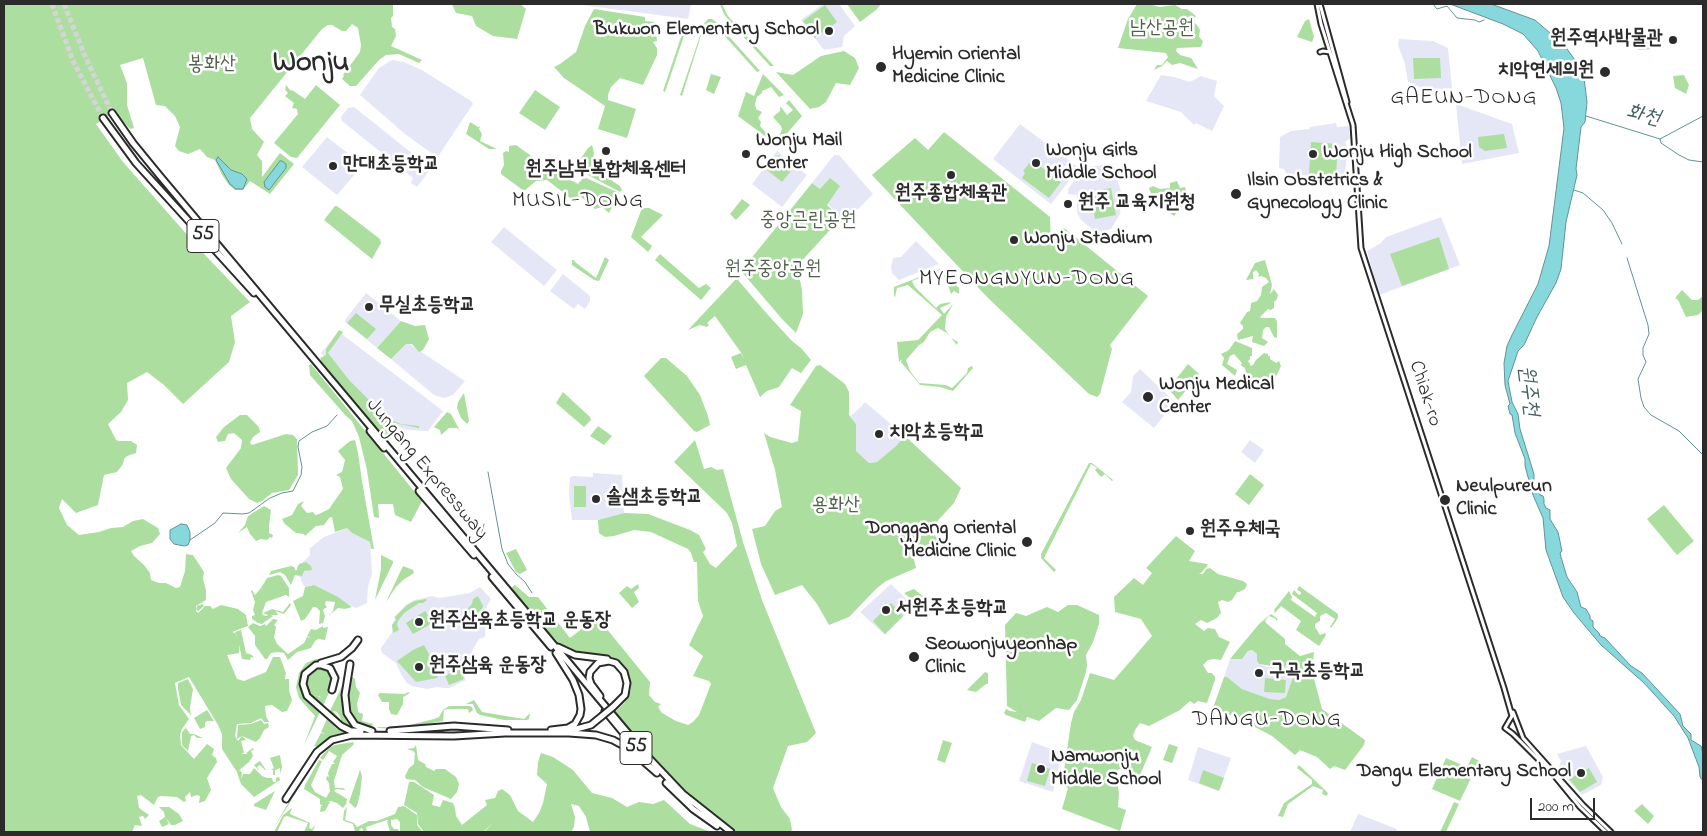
<!DOCTYPE html>
<meta charset="utf-8">
<style>
body{margin:0}
#map{position:relative;width:1707px;height:836px;overflow:hidden;background:#fff;font-family:"Indie Flower",sans-serif}
canvas{display:block}
.frame{position:absolute;inset:0;border:5px solid #2b2b2b;pointer-events:none}
.scale{position:absolute;left:1530px;top:798px;width:65px;height:22px;box-sizing:border-box;border:2px solid #2b2b2b;border-top:0;padding-left:6px;font-size:15px;line-height:18px;white-space:nowrap;color:#2b2b2b;-webkit-text-stroke:4px #fff;paint-order:stroke}
</style>
<div id="map">
<canvas width="1707" height="836"></canvas>
<div class="frame"></div>
<div class="scale">200 m</div>
</div>
<script>
const g = document.querySelector('canvas').getContext('2d');
g.lineJoin = 'round';
function fillPath(path, color) {
  g.fillStyle = color;
  g.fill(path, 'evenodd');
}
function toPath(rows) {
  const path = new Path2D();
  for (const r of rows) {
    path.moveTo(r[0], r[1]);
    for (let i = 2; i < r.length; i += 2) path.lineTo(r[i], r[i + 1]);
  }
  return path;
}
function stroke(path, color, width, dash) {
  g.strokeStyle = color;
  g.lineWidth = width;
  g.lineCap = dash ? 'butt' : 'round';
  g.setLineDash(dash || []);
  g.stroke(path);
}
function label(font, color, halo, rows, align = 'center') {
  g.font = font + ' "Indie Flower","Poor Story",sans-serif';
  g.lineWidth = 5;
  g.setLineDash([]);
  g.textBaseline = 'middle';
  g.strokeStyle = halo;
  g.fillStyle = color;
  for (const [text, x, y, turn = 0] of rows) {
    g.save();
    g.translate(x, y);
    g.rotate((+turn || 0) * Math.PI / 180);
    g.textAlign = isNaN(turn) ? turn : align;
    if (halo) g.strokeText(text, 0, 0);
    g.fillText(text, 0, 0);
    g.restore();
  }
}
fillPath(toPath([
 [575,4,691,4,688,19],
 [823,4,839,4,855,26,844,36,842,47,824,50,801,20],
 [1399,39,1433,41,1448,48,1452,88,1427,90,1408,82,1405,64,1398,45],
 [392,60,404,62,422,70,471,101,473,104,439,155,434,155,405,134,360,95,379,68],
 [1161,75,1174,77,1190,82,1201,76,1217,81,1214,96,1224,106,1212,131,1196,123,1194,125,1181,112,1146,101],
 [1456,104,1512,124,1519,153,1462,164],
 [354,107,428,166,429,171,417,187,411,183,413,178,342,121,341,117,348,108],
 [1336,123,1337,127,1349,126,1350,138,1345,142,1348,148,1345,173,1342,175,1288,176,1284,169,1279,168,1280,137,1291,131,1309,129,1310,127],
 [1020,124,1079,168,1051,204,993,159],
 [327,137,363,165,337,195,302,167],
 [777,151,807,175,782,207,752,184],
 [834,155,839,155,873,194,858,209,841,218,827,203,840,185,820,189,812,183],
 [1113,164,1122,195,1120,214,1111,229,1097,233,1081,220,1077,212,1077,195,1068,194,1068,189,1085,167],
 [1441,217,1460,265,1379,295,1367,251,1381,243,1386,237],
 [504,227,557,270,544,286,491,242],
 [916,241,939,264,899,280,892,273,891,267,893,258,901,257],
 [563,274,590,296,590,301,585,309,578,304,574,309,550,291],
 [366,293,401,321,377,348,345,322,345,320],
 [339,332,443,411,428,431,407,430,381,421,331,366,321,353],
 [408,343,465,381,453,395,444,398,434,395,391,359,406,344],
 [1140,369,1175,402,1154,428,1122,402,1131,392,1133,376],
 [865,402,905,436,896,446,877,462,869,463,856,451,856,424,850,416,861,407],
 [1250,440,1264,450,1255,463,1241,452],
 [593,473,622,475,624,513,598,520,572,520,569,494,570,478,572,476,593,477],
 [347,528,352,533,370,542,372,574,368,586,367,603,356,608,311,585,305,587,302,583,301,578,296,575,300,565,310,555,310,548,324,537],
 [891,584,913,606,912,608,885,635,860,612],
 [480,587,491,599,487,606,485,637,479,639,472,651,469,663,461,671,466,680,449,688,444,688,438,687,427,689,412,686,407,683,401,674,396,663,382,653,381,648,393,631,392,625,395,619,394,617,406,605,414,600,432,596,439,598,470,593],
 [1252,650,1257,654,1257,661,1259,664,1267,667,1279,667,1291,662,1293,677,1286,697,1279,700,1270,699,1242,689,1227,677,1224,677,1230,659,1242,659,1248,651],
 [1032,742,1062,753,1053,792,1019,781],
 [1586,746,1603,777,1601,785,1582,795,1558,769,1561,761,1557,754],
 [1198,747,1231,758,1219,791,1188,780],
 [1358,814,1397,829,1396,832,1350,832]
]), '#e6e7f6');
fillPath(toPath([
 [4,4,393,4,393,16,391,18,392,27,395,29,396,36,391,46,422,60,419,63,399,54,386,55,379,60,356,86,350,86,342,79,344,76,343,75,360,52,361,45,358,28,352,24,346,31,342,31,332,25,328,25,322,29,250,118,252,129,264,142,257,155,262,161,262,177,280,153,294,164,270,194,250,181,243,190,235,190,229,185,222,175,215,160,207,157,200,149,188,154,179,151,175,146,180,127,175,116,165,106,156,105,143,58,120,65,127,83,127,105,134,128,130,129,117,115,112,113,96,124,123,162,205,255,250,302,231,316,235,342,229,362,183,404,164,385,147,372,127,383,128,400,121,412,108,424,116,440,119,441,131,441,137,445,136,453,127,456,124,459,123,464,117,472,104,475,98,505,76,513,62,499,59,508,67,525,79,535,99,532,111,528,123,527,133,521,143,519,158,528,160,534,152,543,140,546,131,551,134,556,144,565,150,573,151,580,159,583,166,583,176,588,180,587,185,571,186,554,193,555,204,572,203,579,206,590,206,600,196,606,196,609,197,606,202,604,204,606,198,611,196,609,196,611,198,613,205,606,210,606,213,609,221,605,238,609,246,615,248,626,232,632,235,633,238,639,235,632,241,630,246,653,252,655,254,658,251,657,250,660,242,659,239,645,239,653,227,655,237,679,244,681,266,672,273,657,280,657,286,673,285,679,289,679,289,690,292,700,287,711,282,712,272,705,265,706,266,716,269,722,264,722,261,718,251,723,237,724,235,736,238,741,242,736,237,739,238,725,251,724,261,720,264,724,268,723,269,727,264,730,260,738,256,742,242,736,246,740,241,741,244,753,241,754,248,754,246,753,253,748,254,750,251,751,253,756,249,762,237,772,222,749,222,734,218,725,189,677,175,683,179,705,189,719,182,729,180,735,181,745,194,759,207,744,214,749,212,755,216,758,217,762,207,778,211,790,205,801,199,803,200,796,197,795,191,797,190,792,185,797,186,801,184,802,177,797,161,796,158,797,154,805,141,795,137,796,139,808,149,815,145,819,143,816,139,817,142,826,135,825,132,832,4,832],
 [452,4,520,4,526,9,517,39,493,36,476,26,472,16,456,13],
 [720,4,722,4,728,16,774,66,770,66,731,23,724,14],
 [847,4,881,4,876,10,860,22],
 [1137,4,1149,4,1159,7,1175,5,1182,9,1187,9,1196,16,1192,21,1197,25,1200,30,1199,37,1203,41,1201,47,1177,48,1176,51,1180,55,1191,58,1198,69,1180,63,1172,65,1167,61,1162,66,1154,70,1157,65,1162,65,1168,57,1166,53,1118,48,1128,19],
 [825,5,837,22,815,38,803,21],
 [594,9,645,17,645,21,655,22,657,41,653,42,657,48,657,55,643,85,620,78,611,87,608,95,608,100,636,109,627,138,598,129,605,106,564,78,554,67,560,64,576,52,585,26],
 [708,19,712,19,716,22,760,71,757,72,714,24,707,24,704,26,682,96,680,95,704,24],
 [1309,19,1314,37,1312,42,1297,37,1305,21],
 [688,24,665,92,663,91,685,25],
 [1643,37,1664,48,1639,50,1635,47],
 [844,51,855,58,859,68,850,85,836,83,826,102,819,107,810,109,776,72,793,75,821,56],
 [1413,58,1440,58,1441,78,1414,79],
 [711,74,721,77,714,94,706,90],
 [763,74,784,95,779,97,771,87,762,91,762,93,757,97,755,104,756,109,762,112,758,118,761,122,760,126,770,137,779,137,782,129,781,126,773,117,780,111,780,108,781,107,787,115,793,110,786,103,789,100,802,116,777,145,738,116,746,92,754,96],
 [1684,75,1689,85,1686,94,1675,88,1673,76],
 [286,85,291,91,292,90,305,99,316,85,340,105,297,158,291,157,274,143,298,114,297,109,292,108,294,103,285,96,288,93,285,90],
 [535,90,560,107,545,130,519,113],
 [470,122,478,127,480,126,479,129,482,134,480,141,497,149,489,149,466,134],
 [944,132,1050,217,1051,243,1064,228,1148,296,1110,345,1112,349,1100,394,1097,397,1089,394,987,297,872,175,915,138,928,150],
 [1504,134,1507,148,1485,151,1479,147,1478,137],
 [1311,142,1338,144,1336,176,1309,174],
 [516,145,545,166,578,184,584,177,619,193,609,213,602,207,595,209,580,196,575,197,573,200,547,180,536,181,524,191,501,174,501,171,504,165,503,153,506,151,509,152,509,146],
 [592,145,594,153,591,167,620,186,622,190,620,192,588,175,578,167,577,164,588,148],
 [779,155,794,167,782,182,767,170],
 [1032,160,1061,182,1049,198,1022,178,1025,173,1023,171],
 [830,178,840,186,827,205,841,218,797,266,802,290,803,314,796,333,782,319,741,271,812,183,820,189],
 [1177,181,1180,188,1185,187,1187,194,1185,197,1186,202,1174,216,1154,202,1149,188,1153,186,1160,189,1170,188,1170,183],
 [1111,188,1116,215,1095,219,1090,192],
 [742,199,750,205,736,220,730,214],
 [335,206,337,206,380,239,381,243,372,259,324,220],
 [642,208,649,208,663,215,641,237,652,246,648,252,631,237],
 [1439,237,1449,269,1402,286,1390,254],
 [660,254,699,288,706,284,711,288,701,300,655,260],
 [605,257,609,260,599,281,594,280,572,265,572,260,574,260,575,262,596,278],
 [1265,260,1272,285,1270,294,1274,289,1278,295,1277,299,1274,302,1274,308,1271,310,1268,309,1260,317,1261,318,1275,318,1277,321,1277,338,1274,337,1269,327,1266,327,1263,330,1262,338,1268,342,1264,346,1252,342,1253,336,1238,340,1237,334,1243,329,1243,326,1240,323,1247,312,1250,311,1251,303,1257,301,1261,295,1262,287,1269,282,1266,278,1261,276,1258,277,1259,274,1256,270,1253,272,1253,279,1246,280,1255,263],
 [940,269,959,288,959,294,954,291,951,294,946,279,940,270,912,281,915,287,936,308,940,304,951,302,949,304,940,308,944,314,953,304,946,317,945,329,951,338,958,342,957,345,947,333,938,328,930,332,924,342,919,345,906,360,910,371,919,383,946,385,952,388,967,373,968,368,972,366,973,368,953,391,940,387,920,385,901,362,902,359,899,362,897,342,918,340,942,315,908,285,897,288,895,297,894,296,894,287],
 [735,280,738,280,768,315,792,341,802,349,811,360,801,373,792,368,779,387,767,391,760,397,746,365,736,369,731,357,741,353,744,360,742,354,715,316,707,323,709,325,707,327,700,325,688,330],
 [1682,290,1692,300,1698,300,1703,296,1703,310,1698,315,1686,317,1678,300,1675,298],
 [356,313,376,329,367,339,347,323],
 [401,321,415,326,425,325,429,339,423,350,419,352,412,344,406,344,391,359,377,348],
 [339,330,343,332,328,353,349,380,384,415,391,420,401,424,419,426,419,428,394,423,390,426,387,438,382,434,322,364,320,358,326,355,326,349],
 [1235,341,1252,348,1252,356,1250,356,1250,359,1248,361,1251,366,1253,365,1256,360,1264,353,1268,354,1268,356,1270,356,1270,359,1276,363,1279,361,1281,366,1270,389,1255,383,1251,375,1246,373,1245,368,1239,364,1241,365,1242,363,1234,354,1230,356,1227,364,1237,370,1235,376,1222,365,1224,358,1221,354,1229,350],
 [661,358,666,358,687,376,700,395,708,416,710,425,697,432,694,431,644,376],
 [311,364,422,501,411,522,395,515,393,504,378,504,379,518,374,517,367,470,359,437,352,421,346,416,310,375,309,365],
 [1188,364,1199,374,1178,400,1170,391,1169,388],
 [820,365,845,384,849,392,849,415,856,424,856,451,869,463,877,462,896,446,905,436,961,488,954,503,931,528,931,531,936,537,947,544,946,549,943,552,913,555,916,568,886,581,876,589,849,617,829,625,817,604,802,585,775,595,761,564,752,529,765,526,775,511,782,507,775,470,764,433,770,437,792,443,798,441,801,411,790,405,816,366],
 [563,392,590,417,591,420,584,427,556,403],
 [464,393,469,421,467,424,461,418,457,408,458,402],
 [447,412,451,414,460,431,457,428,449,428,441,435,440,430,434,427],
 [240,415,247,415,259,427,260,432,253,437,250,443,252,445,286,434,293,435,297,439,298,475,289,490,272,493,262,501,257,503,249,499,231,479,226,468,241,448,242,440,234,433,228,434,225,441,218,442,216,437,224,427],
 [598,426,612,436,604,445,590,436],
 [355,440,358,453,362,481,374,549,371,549,370,542,352,533,347,528,335,532,332,517,329,518,324,525,316,526,305,536,304,534,296,533,291,529,284,523,282,519,292,515,298,504,304,501,301,506,307,513,313,512,315,515,319,514,329,509,343,489,340,477,336,475,342,472,345,460,338,451,350,441],
 [695,440,704,469,711,467,717,470,723,469,743,542,762,600,816,733,807,742,788,746,773,788,781,807,790,819,792,830,790,832,728,832,716,825,680,795,612,715,625,702,631,690,629,674,623,665,609,658,575,654,566,650,537,621,510,589,515,585,529,597,538,597,570,638,597,617,650,682,649,695,655,702,661,704,658,707,662,713,676,721,688,725,693,722,699,715,711,684,709,681,693,676,703,656,689,645,703,616,698,601,697,562,694,562,691,553,688,549,651,532,634,530,614,536,605,537,599,533,598,520,624,513,648,514,690,530,699,535,706,549,703,552,710,564,716,568,737,546,732,523,727,513,674,462],
 [1089,463,1092,463,1113,480,1112,481,1105,474,1101,477,1095,470,1097,468,1091,464,1044,558,1056,570,1054,572,1041,558,1041,554],
 [1250,474,1264,485,1249,505,1235,494],
 [574,486,586,486,586,507,574,507],
 [1664,505,1694,541,1677,555,1647,519],
 [264,506,271,510,269,526,269,533,273,535,272,538,270,537,267,540,261,539,256,541,250,534,247,527,238,533,245,525,248,516],
 [1176,536,1195,551,1189,561,1207,564,1208,565,1202,572,1199,574,1203,574,1206,569,1210,568,1218,574,1243,581,1247,584,1245,589,1239,592,1237,592,1232,600,1228,602,1222,600,1218,602,1221,613,1217,618,1207,623,1201,620,1195,624,1204,631,1208,628,1215,629,1219,637,1230,642,1221,660,1214,659,1208,660,1203,665,1208,673,1212,673,1215,677,1215,680,1207,703,1198,701,1194,704,1190,701,1180,710,1149,726,1140,723,1135,730,1133,736,1135,740,1152,747,1140,775,1122,768,1118,770,1116,777,1119,793,1118,807,1126,810,1120,831,1062,809,1068,788,1062,784,1071,723,1074,712,1081,700,1090,673,1114,680,1152,636,1141,619,1115,612,1114,597,1134,578,1143,585,1152,573,1146,568],
 [516,549,527,570,520,574,516,572,506,553],
 [381,555,393,561,393,563,375,600,381,569],
 [306,562,311,566,312,570,304,571,302,576,295,575,291,585,285,575,280,572,269,575,271,571,291,566,294,567,296,571,299,564],
 [403,566,413,570,414,573,403,580,396,587,386,602],
 [278,575,281,576,289,588,289,597,286,595,266,602,262,613,263,615,266,616,268,615,263,613,272,609,283,612,290,603,291,605,284,614,275,611,278,614,278,615,271,615,273,616,262,624,258,623,252,619,252,616,255,615,253,610,255,602,251,591,252,590,255,595,261,588,267,578],
 [638,584,639,588,634,592,639,602,632,608,619,593,627,586,631,589],
 [314,585,338,597,352,607,345,609,338,608,328,616,333,611,335,602,326,601,325,604,327,608,325,608,323,610,325,616,323,623,319,624,320,611,316,607,313,607,305,619,301,621,293,601,303,596,305,587],
 [1299,586,1338,614,1338,618,1331,628,1330,627,1335,619,1326,613,1320,616,1320,621,1315,624,1315,627,1320,635,1325,633,1326,635,1319,646,1296,630,1301,621,1281,606,1275,613,1274,610,1289,591,1292,597,1291,600,1315,617,1317,613,1292,594,1294,590,1299,595,1301,594,1301,592,1297,590],
 [914,589,924,597,917,604,904,593],
 [478,596,483,606,479,618,478,629,472,631,468,621,463,623,462,615,472,604,473,599],
 [426,599,427,600,423,603,419,603,404,613,398,621,397,625,399,630,393,633,392,625,396,620,395,617,407,605,415,601],
 [891,603,903,616,885,634,873,621],
 [1068,605,1077,605,1099,615,1099,624,1093,642,1086,655,1087,665,1086,672,1077,700,1069,710,1056,708,1039,721,1027,717,1025,722,1006,715,1004,713,1006,709,1010,711,1017,712,1007,706,1005,625,1016,613,1026,616,1047,607,1058,612],
 [425,611,429,617,438,612,442,618,413,634,406,623],
 [1271,614,1278,619,1276,621,1276,619,1269,616,1265,621,1266,623,1285,639,1285,644,1300,656,1314,652,1312,671,1322,709,1365,740,1364,745,1345,770,1334,766,1330,769,1317,757,1300,750,1295,755,1272,736,1238,718,1213,708,1224,677,1227,677,1242,689,1270,699,1279,700,1286,697,1293,677,1291,663,1284,667,1279,667,1259,664,1257,661,1257,654,1252,650,1248,651,1242,659,1230,659,1259,624],
 [273,619,278,620,274,625,276,627,274,638,275,639,277,644,288,654,304,643,307,637,311,638,307,636,311,629,316,630,323,626,323,628,328,627,325,640,318,639,315,641,311,648,297,652,288,660,284,653,278,652,275,647,278,652,271,653,267,659,265,659,255,645,255,636,248,627,253,623,260,626,265,624,266,626],
 [357,635,353,643,345,652,335,658,309,665,304,670,300,678,301,691,303,695,320,712,304,745,315,716,299,698,296,687,299,673,306,663,316,659,333,658,342,653,348,648],
 [424,645,439,672,437,678,416,682,397,661,413,650],
 [315,667,325,667,333,675,332,687,325,701,319,696,312,695,318,696,324,700,325,702,322,707,311,696,306,688,305,680,309,672],
 [456,670,460,670,464,679,449,685,445,676],
 [985,672,988,673,988,684,986,684,976,692,967,690],
 [351,676,355,679,356,687,360,693,357,703,358,712,363,714,362,721,373,724,372,728,357,723,349,712,348,699],
 [1265,678,1286,680,1285,693,1264,692],
 [188,679,193,689,190,708,191,715,181,705,178,688,178,683],
 [345,680,342,706,345,713,351,724,362,730,354,729,342,724,340,717,337,712,333,711,339,718,341,724,329,713],
 [408,692,410,693,403,697,403,704,397,715,391,714,389,709,389,702,382,702,378,695,380,693,405,694],
 [474,700,482,712,524,719,530,713,529,719,527,720,504,720,480,715,477,713,473,704,466,704],
 [449,706,469,706,472,707,473,710,469,713,468,709,448,709,444,710,443,721,397,729,377,728,378,727,402,727,434,719,439,717,443,710],
 [207,710,214,721,207,721,205,723,205,727,200,729,194,718],
 [327,719,337,729,349,734,333,737,318,747,314,746,321,733,326,734,321,732],
 [186,728,190,734,194,734,203,738,197,738,194,735,191,736,188,751,182,745,182,732],
 [371,736,368,739,346,739,333,743,324,749,319,753,288,806,273,829,318,753,331,742,342,738],
 [943,740,952,743,945,763,937,760],
 [353,742,354,744,351,747,342,755,334,781,335,788,343,788,346,790,336,789,334,791,347,799,346,804,343,808,337,803,331,801,328,802,330,802,325,811,320,812,321,806,323,806,320,804,320,799,304,789,305,785,319,760,322,761,311,785,315,792,326,798,330,791,329,783,326,779,327,776,329,777,328,773,332,764,335,764,333,762,337,756,329,751,323,760,320,758,329,748,335,745],
 [1169,744,1178,747,1172,763,1163,760],
 [416,745,418,760,425,764,426,767,434,771,436,769,445,769,456,777,459,784,457,792,451,799,423,787,415,780,406,779,405,776,409,768,414,764,415,753,413,751,407,749,414,748],
 [541,753,553,757,573,770,592,793,612,798,627,807,639,802,653,804,664,800,690,824,711,832,590,832,586,817,579,806,571,804,575,817,574,827,571,832,484,832,494,822,483,832,424,832,418,824,417,813,404,805,409,782,414,782,434,795,432,805,440,807,443,800,453,803,455,808,456,816,462,825,487,805,485,800,495,798,498,791,502,789,510,795,518,811,533,822,539,813,543,803,547,784,537,775,538,762],
 [280,755,282,767,280,774,280,768,275,770,275,775,273,775,273,770,265,770,260,765,257,767,259,771,254,765,260,761,266,770,271,770,274,768,270,758],
 [1472,757,1479,761,1460,801,1432,789,1446,758,1467,767],
 [1032,763,1050,769,1045,786,1027,781],
 [1299,765,1328,793,1327,796,1322,794,1323,790,1313,786,1288,804,1283,817,1278,816,1284,803,1312,784,1312,780,1297,768],
 [254,768,262,776,267,778,272,778,273,782,276,782,276,778,279,777,280,780,254,797,241,784,237,772,240,770,242,773,241,779,243,774,250,774],
 [1589,768,1597,782,1580,792,1569,779],
 [360,770,362,776,360,794,357,806,355,808,349,802],
 [1203,770,1224,778,1219,791,1199,783],
 [275,791,266,810,254,806,254,804],
 [1454,802,1459,804,1446,832,1440,832],
 [1642,804,1654,816,1648,824,1634,811],
 [404,806,417,815,417,825,423,832,400,832,400,822,397,819,391,820,391,825,394,829,398,829,399,832,390,832,387,821,389,820,387,820,366,827,367,832,364,832,362,828,360,829,359,832,355,832,353,824,344,821,343,820,344,811,347,807,345,820,354,823,357,827,369,821,377,821,395,814,398,807],
 [159,807,169,807,179,814,183,821,175,825,171,825,166,818,169,824,162,827,159,821,165,817,164,812],
 [292,808,290,814,310,823,309,828,312,829,314,826,315,826,312,832,304,832,308,823,287,816,284,817,277,832,274,832,283,815]
]), '#acde9f');
const water = toPath([
 [1450,4,1491,4,1535,20,1565,46,1577,63,1584,78,1587,102,1585,122,1581,127,1576,169,1577,175,1566,222,1561,269,1556,283,1537,317,1524,345,1518,351,1508,381,1512,402,1518,414,1520,429,1534,474,1534,480,1540,495,1543,496,1544,499,1544,504,1546,508,1550,510,1550,519,1558,532,1562,551,1560,553,1561,557,1567,577,1577,592,1581,607,1586,609,1590,616,1590,619,1593,621,1593,627,1599,633,1600,636,1605,638,1631,666,1642,673,1680,714,1683,726,1691,734,1691,740,1701,746,1703,754,1703,787,1703,781,1700,777,1699,767,1688,738,1674,716,1644,683,1601,645,1574,613,1563,597,1546,550,1543,518,1533,495,1525,466,1525,459,1515,433,1512,415,1510,414,1508,406,1510,404,1505,385,1504,363,1507,346,1512,335,1538,284,1549,246,1564,128,1561,103,1556,88,1538,51,1523,34,1503,24,1450,4],
 [218,157,231,170,242,174,247,179,243,189,236,189,230,184,216,160,218,157],
 [280,161,282,161,286,164,286,168,269,190,265,187,264,182,280,161],
 [181,524,187,525,190,532,190,540,188,545,184,546,174,544,170,539,170,530,181,524]
]);
fillPath(water, '#86d8dc');
stroke(water, '#629395', 1);
stroke(toPath([
 [1433,4,1437,9,1447,6,1457,18,1475,20,1479,22,1484,20],
 [1586,116,1660,139,1703,116],
 [1660,139,1661,143,1679,155,1689,160,1703,162],
 [1574,190,1583,193,1603,210,1612,223,1622,244],
 [1627,258,1648,325,1649,334,1643,348,1643,355,1646,362,1638,379,1641,398,1644,407,1651,415,1679,431,1703,455],
 [488,472,502,549,508,564,516,574,525,582,532,593],
 [190,540,215,523,223,513,243,514,249,513,270,498,282,493,293,491,301,475,302,467,298,447,299,441,312,432,327,426,337,415],
 [475,547,480,539,484,524]
]), '#629395', 1);
stroke(toPath([
 [52,4,73,61,103,118],
 [64,4,85,56,112,113]
]), '#d5d5d5', 5, [5, 2.5]);
const secondary = toPath([
 [1317,4,1321,24,1353,125,1361,248,1504,688,1512,716,1505,728,1513,734,1553,774,1580,807,1606,832],
 [1320,4,1347,102],
 [1320,52,1323,51,1330,52],
 [1513,712,1523,738,1583,805,1611,832]
]);
const motorway = toPath([
 [112,113,133,143,160,176,648,757,683,794,731,832],
 [103,118,136,163,254,293],
 [370,431,384,448],
 [419,491,474,555],
 [492,577,551,647],
 [558,647,575,655,607,659],
 [321,663,341,657,352,648,358,640],
 [350,664,345,695,347,713,355,725,372,731],
 [332,690,335,678,330,668,321,665,316,665,305,674,303,684,307,696,341,726,351,731,361,731],
 [600,696,591,684,589,678,590,672,598,663,609,661,616,663,624,672,627,683,625,695,613,707],
 [605,711,644,758],
 [551,730,568,728,575,724,580,715,581,709,579,695,573,680,556,653],
 [390,731,454,726,508,730],
 [569,731,591,725,602,716],
 [666,783,693,809,717,826],
 [286,799,317,752,332,740,352,735,454,736,505,733,569,733,596,735,613,740,624,746,633,752,657,773]
]);
stroke(secondary, '#2b2b2b', 7);
stroke(motorway, '#2b2b2b', 9);
stroke(secondary, '#fff', 3);
stroke(motorway, '#fff', 5);
const motorwayBridge = toPath([
 [602,716,613,707]
]);
stroke(motorwayBridge, '#2b2b2b', 9, []);
stroke(motorwayBridge, '#fff', 5);
for (const [x, y, r, color] of [
 [829,31,5,"#2b2b2b"],
 [1673,40,5,"#2b2b2b"],
 [881,67,6,"#2b2b2b"],
 [1605,72,6,"#2b2b2b"],
 [606,151,5,"#2b2b2b"],
 [746,154,5,"#2b2b2b"],
 [1313,154,5,"#2b2b2b"],
 [1036,163,5,"#2b2b2b"],
 [333,166,5,"#2b2b2b"],
 [951,175,5,"#2b2b2b"],
 [1236,194,6,"#2b2b2b"],
 [1068,204,5,"#2b2b2b"],
 [1014,240,5,"#2b2b2b"],
 [369,307,5,"#2b2b2b"],
 [1148,397,6,"#2b2b2b"],
 [879,434,5,"#2b2b2b"],
 [596,499,5,"#2b2b2b"],
 [1445,500,6,"#2b2b2b"],
 [1190,531,5,"#2b2b2b"],
 [1027,542,6,"#2b2b2b"],
 [886,610,5,"#2b2b2b"],
 [419,622,5,"#2b2b2b"],
 [914,657,6,"#2b2b2b"],
 [419,667,5,"#2b2b2b"],
 [1259,673,5,"#2b2b2b"],
 [1041,769,5,"#2b2b2b"],
 [1581,773,5,"#2b2b2b"]
]) {
  const dot = new Path2D();
  dot.arc(x, y, r, 0, 2 * Math.PI);
  g.fillStyle = color;
  g.fill(dot);
  stroke(dot, '#fff', 2);
}
for (const [x, y, w] of [
 [203,236,32],
 [636,748,32]
]) {
  const box = new Path2D();
  box.roundRect(x - w / 2, y - 16.5, w, 33, 4);
  g.fillStyle = '#fff';
  g.fill(box);
  stroke(box, '#2b2b2b', 1);
}
label('bold 19px', '#2b2b2b', null, [
 ["55",203,236],
 ["55",636,748]
]);
label('20px', '#52614e', '#fff', [
 ["남산공원",1162,30],
 ["봉화산",212,66],
 ["중앙근린공원",808,222],
 ["원주중앙공원",773,271],
 ["용화산",836,507]
]);
label('bold 20px', '#2b2b2b', '#fff', [
 ["Bukwon Elementary School",819,31,"right"],
 ["원주역사박물관",1663,40,"right"],
 ["Hyemin Oriental",892,56],
 ["Medicine Clinic",892,79],
 ["치악연세의원",1594,72,"right"],
 ["Wonju Mail",756,142],
 ["Center",756,165],
 ["Wonju Girls",1046,152],
 ["Middle School",1046,175],
 ["Wonju High School",1323,154],
 ["만대초등학교",343,166],
 ["원주남부복합체육센터",606,171,"center"],
 ["Ilsin Obstetrics &",1247,182],
 ["Gynecology Clinic",1247,205],
 ["원주종합체육관",951,195,"center"],
 ["원주 교육지원청",1078,204],
 ["Wonju Stadium",1024,240],
 ["무실초등학교",379,307],
 ["Wonju Medical",1159,386],
 ["Center",1159,409],
 ["치악초등학교",889,434],
 ["Neulpureun",1456,488],
 ["Clinic",1456,511],
 ["솔샘초등학교",606,499],
 ["Donggang Oriental",1016,530,"right"],
 ["Medicine Clinic",1016,553,"right"],
 ["원주우체국",1200,531],
 ["서원주초등학교",896,610],
 ["원주삼육초등학교 운동장",429,622],
 ["Seowonjuyeonhap",925,646],
 ["Clinic",925,669],
 ["원주삼육 운동장",429,667],
 ["구곡초등학교",1269,673],
 ["Namwonju",1051,758],
 ["Middle School",1051,781],
 ["Dangu Elementary School",1571,773,"right"]
], 'left');
label('20px', '#2b2b2b', '#fff', [
 ["Chiak-ro",1424,394,72],
 ["Jungang Expressway",426,470,50]
]);
label('italic 21px', '#465f60', '#fff', [
 ["화천",1643,117,13],
 ["원주천",1527,391,83]
]);
g.letterSpacing = '1px';
label('22px', '#2b2b2b', '#fff', [
 ["GAEUN-DONG",1464,99],
 ["MUSIL-DONG",578,202],
 ["MYEONGNYUN-DONG",1027,280],
 ["DANGU-DONG",1267,721]
]);
g.letterSpacing = '0px';
label('bold 30px', '#2b2b2b', '#fff', [
 ["Wonju",311,65]
]);
</script>
